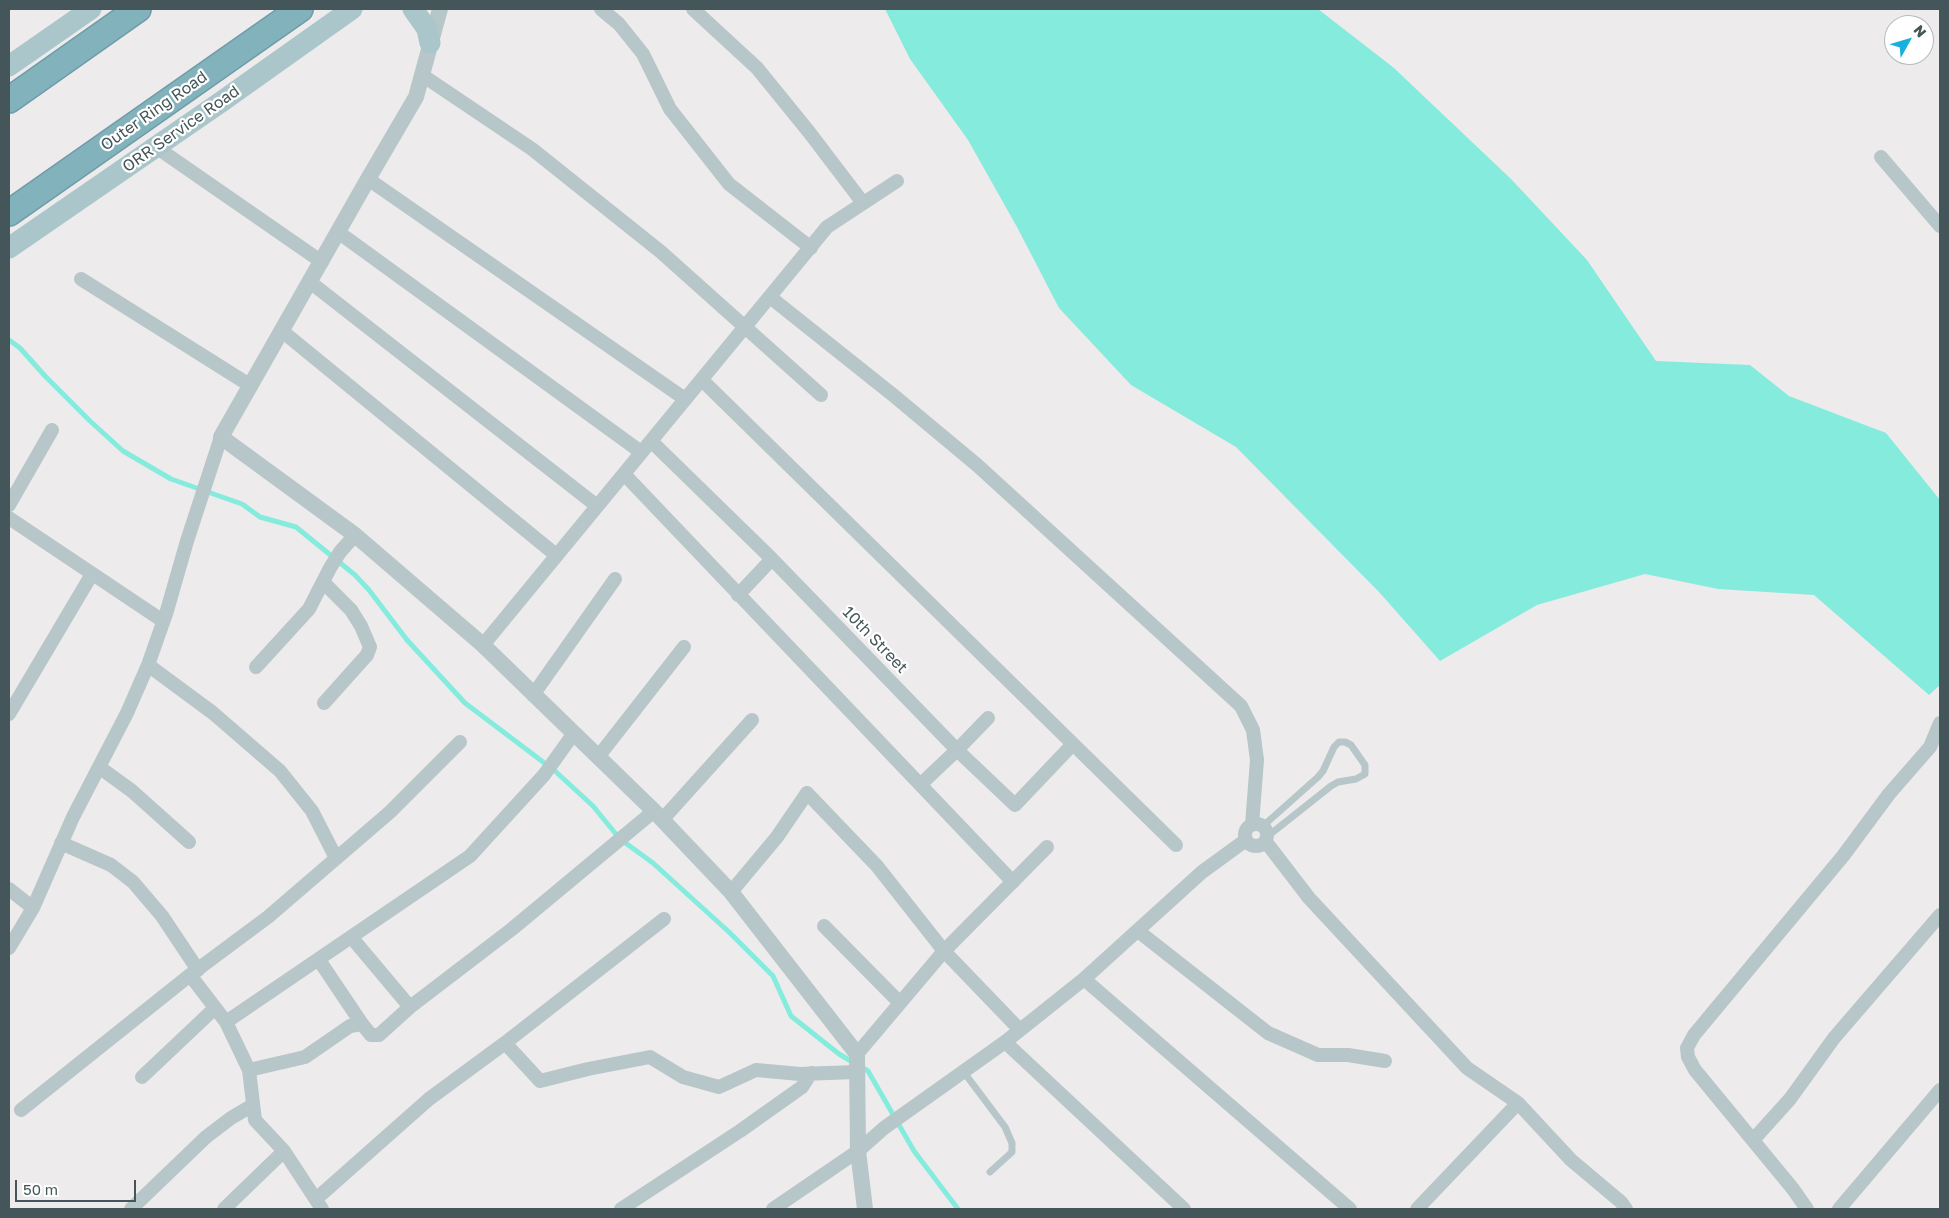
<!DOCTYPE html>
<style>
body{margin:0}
#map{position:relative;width:1949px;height:1218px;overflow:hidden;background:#eeebec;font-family:"Golos Text",sans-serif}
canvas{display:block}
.frame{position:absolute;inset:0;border:10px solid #445659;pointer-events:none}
.north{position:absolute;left:1884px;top:15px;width:50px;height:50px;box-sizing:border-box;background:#fff;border:1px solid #b4bbbd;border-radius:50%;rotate:51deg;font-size:14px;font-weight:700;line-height:20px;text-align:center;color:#445659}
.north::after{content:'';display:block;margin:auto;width:18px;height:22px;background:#19b1db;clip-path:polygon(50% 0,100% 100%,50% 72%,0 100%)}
.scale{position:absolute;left:15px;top:1180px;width:121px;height:22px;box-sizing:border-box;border:2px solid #445659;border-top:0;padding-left:6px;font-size:15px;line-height:18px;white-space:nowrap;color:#445659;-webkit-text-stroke:4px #fff;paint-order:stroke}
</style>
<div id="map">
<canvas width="1949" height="1218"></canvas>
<div class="frame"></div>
<div class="north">N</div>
<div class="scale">50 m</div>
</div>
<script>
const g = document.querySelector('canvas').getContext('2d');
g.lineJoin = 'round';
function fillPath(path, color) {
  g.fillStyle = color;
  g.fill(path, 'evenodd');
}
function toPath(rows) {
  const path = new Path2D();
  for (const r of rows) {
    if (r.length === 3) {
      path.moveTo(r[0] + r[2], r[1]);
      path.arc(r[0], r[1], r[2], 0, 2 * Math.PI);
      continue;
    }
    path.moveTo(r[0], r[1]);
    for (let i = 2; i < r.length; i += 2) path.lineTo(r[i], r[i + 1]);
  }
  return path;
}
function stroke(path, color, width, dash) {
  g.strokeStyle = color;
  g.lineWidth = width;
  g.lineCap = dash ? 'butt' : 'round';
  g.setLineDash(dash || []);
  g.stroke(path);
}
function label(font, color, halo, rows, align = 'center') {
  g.font = font + ' "Golos Text",sans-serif';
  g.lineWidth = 4.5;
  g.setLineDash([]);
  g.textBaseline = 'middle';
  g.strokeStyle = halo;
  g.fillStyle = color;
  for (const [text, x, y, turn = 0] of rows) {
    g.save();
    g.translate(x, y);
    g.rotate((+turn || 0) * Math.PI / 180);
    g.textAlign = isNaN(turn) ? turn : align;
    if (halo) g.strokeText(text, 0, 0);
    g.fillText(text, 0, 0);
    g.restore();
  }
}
fillPath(toPath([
 [885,9,1318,9,1394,68,1511,179,1587,260,1656,361,1750,365,1789,396,1886,433,1940,500,1940,685,1929,695,1814,595,1718,589,1645,574,1537,605,1440,661,1379,592,1236,447,1131,385,1059,308,1017,227,968,140,910,59]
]), '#85ebdd');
stroke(toPath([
 [9,340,20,348,45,376,90,421,123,451,171,479,242,504,260,517,296,527,355,575,369,590,407,640,465,703,555,771,593,806,620,839,653,863,729,932,773,976,791,1016,839,1054,868,1071,914,1151,958,1209]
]), '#85ebdd', 5);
const motorway = toPath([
 [9,100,138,9],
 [9,213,300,9]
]);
stroke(motorway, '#6e9da7', 28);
stroke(toPath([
 [1263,826,1318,777,1323,771,1334,747,1339,742,1345,742,1351,745,1365,765,1365,774,1356,779,1338,782,1331,786,1268,836],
 [963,1071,1005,1127,1012,1143,1012,1152,990,1172]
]), '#b6c6c9', 7);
stroke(toPath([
 [601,9,619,24,643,54,670,109,729,184,811,248],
 [693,9,757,68,809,132,863,203],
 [422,75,532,149,661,252,821,395],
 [156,147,322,262],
 [1881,157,1940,226],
 [368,179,685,399],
 [338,232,641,452],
 [81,279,251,386],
 [310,282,597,506],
 [770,297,893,395,977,465,1241,706,1253,730,1257,760,1252,825],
 [282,331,556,555],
 [702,380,1176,845],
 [651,441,772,559,957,750,1015,805,1073,744],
 [624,474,1013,882],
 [9,505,52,430],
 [9,518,163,621],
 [323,582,351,610,361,626,370,647,367,655,324,703],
 [738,595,772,559],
 [483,645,827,227,897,181],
 [148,665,213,713,280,771,312,811,336,858],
 [256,667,309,609,330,568,340,552,355,535],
 [533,695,615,579],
 [9,714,92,574],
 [598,757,684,647],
 [99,767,132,791,189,842],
 [921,784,957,750,988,718],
 [662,820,752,720],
 [1256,835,11],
 [1266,842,1309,898,1467,1068,1518,1103,1571,1160,1621,1202,1626,1209],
 [61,843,111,865,133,882,162,916,198,970],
 [9,889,33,908],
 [731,892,777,837,807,793,877,866,944,951,1020,1030],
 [824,926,900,1003],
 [1138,931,1268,1033,1318,1055,1348,1055,1385,1061],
 [352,938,410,1007,512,929,654,811],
 [9,948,33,908,73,817,127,713,148,665,166,614,187,541,221,437],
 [319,960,362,1024],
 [190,975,226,1022,249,1070,255,1120,284,1151,322,1209],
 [1084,979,1350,1209],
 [226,1022,470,856,544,775,574,733],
 [1005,1042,1184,1209],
 [505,1043,664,919],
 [857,1054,944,951,1047,847],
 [249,1070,305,1057,350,1026,362,1024,371,1035,379,1035,410,1007],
 [142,1077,215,1008],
 [21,1110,190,975,268,917,390,812,460,742],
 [1753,1140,1790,1099,1834,1038,1940,915],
 [316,1199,429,1099,505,1043,540,1081,588,1069,650,1057,683,1077,719,1087,756,1070,800,1074,857,1072],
 [131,1209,206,1137,231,1118,253,1105],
 [224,1209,284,1151],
 [621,1209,740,1131,802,1087,811,1073],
 [773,1209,858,1151,884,1128,1005,1042,1084,979,1202,872,1246,840],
 [1417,1209,1518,1103],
 [1807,1209,1793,1189,1695,1070,1688,1057,1687,1048,1694,1035,1843,856,1889,794,1930,747,1940,723],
 [1839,1209,1940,1090]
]), '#b6c6c9', 14);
stroke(toPath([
 [440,9,416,97,368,179,221,437,355,535,483,645,654,811,731,892,857,1054,858,1151,865,1209]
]), '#b6c6c9', 16);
stroke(toPath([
 [413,9,427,29,430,43],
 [9,66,91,9],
 [9,248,221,102,352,9]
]), '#aac6cb', 21);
stroke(motorway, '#82b2bb', 25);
label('16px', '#445659', '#fff', [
 ["Outer Ring Road",154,111,-35],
 ["ORR Service Road",181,129,-35],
 ["10th Street",875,640,46]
]);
</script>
